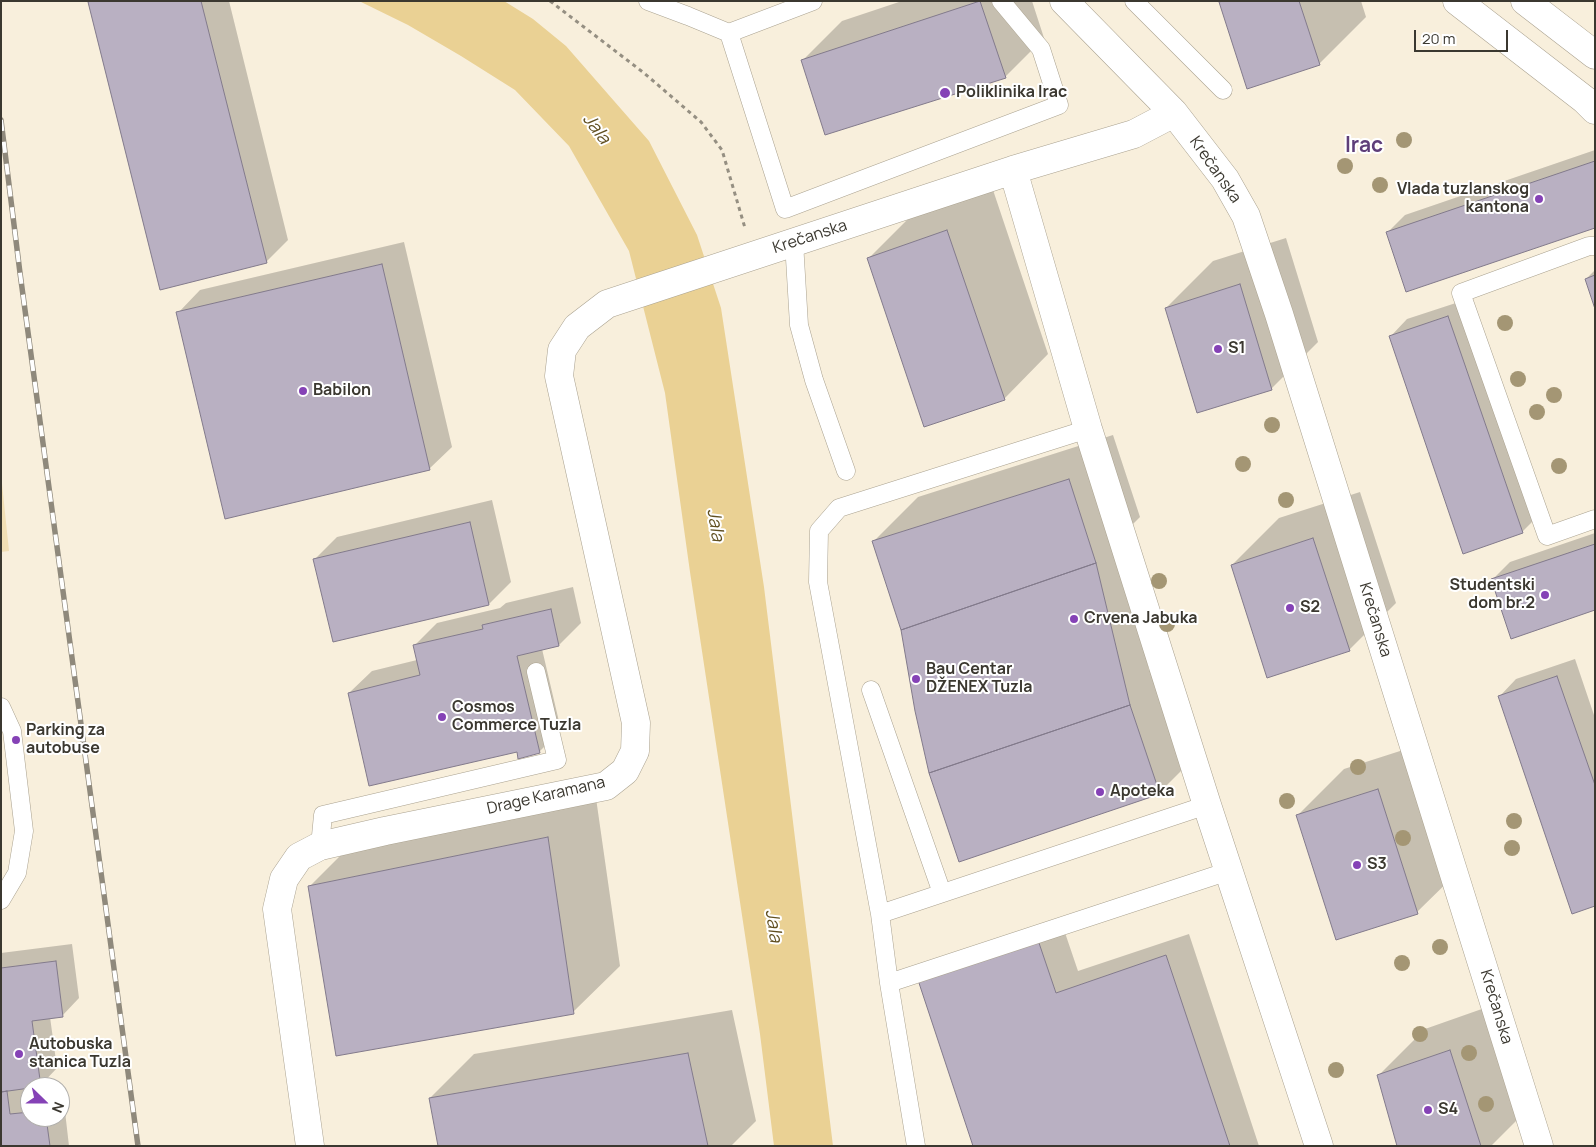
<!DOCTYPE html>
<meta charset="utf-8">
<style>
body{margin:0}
#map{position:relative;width:1596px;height:1147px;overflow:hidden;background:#f8efdc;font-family:Manrope,sans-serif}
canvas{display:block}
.frame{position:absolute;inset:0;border:2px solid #3b3830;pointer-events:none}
.north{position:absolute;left:20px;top:1077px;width:50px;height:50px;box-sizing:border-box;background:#fff;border:1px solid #b1afac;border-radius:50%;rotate:112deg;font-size:14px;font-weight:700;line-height:20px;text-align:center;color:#3b3830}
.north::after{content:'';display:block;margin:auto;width:18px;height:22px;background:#8542b6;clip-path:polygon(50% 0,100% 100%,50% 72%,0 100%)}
.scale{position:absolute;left:1414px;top:30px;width:94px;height:22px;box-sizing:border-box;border:2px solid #3b3830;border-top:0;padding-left:6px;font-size:15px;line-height:18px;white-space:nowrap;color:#3b3830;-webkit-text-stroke:4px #fff;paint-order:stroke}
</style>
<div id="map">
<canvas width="1596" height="1147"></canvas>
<div class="frame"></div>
<div class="north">N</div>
<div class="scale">20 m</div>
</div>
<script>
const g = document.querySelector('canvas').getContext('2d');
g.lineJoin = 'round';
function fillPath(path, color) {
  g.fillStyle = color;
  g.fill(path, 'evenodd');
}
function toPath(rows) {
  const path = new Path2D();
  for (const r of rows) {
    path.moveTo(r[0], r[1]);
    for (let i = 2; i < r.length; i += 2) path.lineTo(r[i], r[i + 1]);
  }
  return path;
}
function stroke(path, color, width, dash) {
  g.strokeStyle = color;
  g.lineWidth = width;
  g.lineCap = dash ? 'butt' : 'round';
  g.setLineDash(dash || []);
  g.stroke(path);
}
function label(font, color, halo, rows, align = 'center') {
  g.font = font + ' Manrope,sans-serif';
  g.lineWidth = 4;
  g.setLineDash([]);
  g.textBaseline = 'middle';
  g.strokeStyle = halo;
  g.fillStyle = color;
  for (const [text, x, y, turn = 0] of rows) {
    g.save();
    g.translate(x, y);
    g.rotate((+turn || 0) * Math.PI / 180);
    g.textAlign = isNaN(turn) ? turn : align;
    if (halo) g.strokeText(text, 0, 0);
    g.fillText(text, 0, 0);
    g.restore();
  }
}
fillPath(toPath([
 [1,474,9,551,1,552]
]), '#f1dfb5');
fillPath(toPath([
 [359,1,504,1,533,19,566,46,649,141,697,235,721,308,764,587,833,1146,774,1146,760,1034,690,572,665,393,629,251,569,146,515,90,461,56,408,25]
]), '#ead194');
fillPath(toPath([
 [91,1,229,1,288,240,266,262],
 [902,1,1032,1,1044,38,1005,77,803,60,842,21],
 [1222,1,1361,1,1366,17,1319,64],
 [1595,150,1595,226,1387,233,1405,215],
 [992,187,1048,354,1004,399,869,258,913,214],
 [1286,238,1318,342,1271,389,1166,308,1213,261],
 [404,242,452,447,429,469,178,313,200,290],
 [1595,270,1595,305,1586,279],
 [1465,300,1539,515,1522,532,1390,337,1407,319],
 [1113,435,1140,517,1118,539,1149,670,1174,661,1203,749,1159,793,902,630,874,541,918,497],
 [1360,492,1396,603,1349,650,1232,565,1279,518],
 [492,500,511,582,489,604,315,559,337,537],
 [1595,533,1595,609,1492,580,1510,562],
 [573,587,581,623,559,645,542,649,561,730,539,752,517,750,349,693,372,671,417,660,414,646,437,623,500,608,506,603],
 [1575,659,1595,718,1595,904,1499,697,1516,679],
 [1425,743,1464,866,1417,912,1297,816,1344,769],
 [595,791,620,966,573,1012,309,887,356,840],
 [1060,918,1078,971,1189,934,1259,1146,974,1146,919,981],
 [72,944,79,998,62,1016,50,1017,57,1068,40,1086,25,1088,26,1097,30,1097,30,1117,60,1117,60,1094,63,1094,69,1146,1,1146,1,953],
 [1496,1004,1530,1107,1491,1146,1400,1146,1378,1076,1425,1029],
 [732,1010,756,1121,731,1146,439,1146,430,1098,474,1054]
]), '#0003');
const building = toPath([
 [91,1,201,1,267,263,160,290,88,2,91,1],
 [980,1,1006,78,825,135,801,60,980,1],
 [1223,1,1299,1,1320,65,1247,89,1219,2,1223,1],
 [1595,161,1595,228,1406,292,1386,232,1595,161],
 [947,230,1005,400,924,427,867,258,947,230],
 [382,264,430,470,225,519,176,312,382,264],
 [1595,275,1595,309,1585,279,1595,275],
 [1240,284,1272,390,1197,413,1165,308,1240,284],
 [1448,316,1523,533,1463,554,1389,336,1448,316],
 [1069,479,1096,563,901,630,872,541,1069,479],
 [470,522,489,605,333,642,313,559,470,522],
 [1313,538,1350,651,1267,678,1231,565,1313,538],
 [1595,544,1595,610,1511,639,1491,579,1595,544],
 [1096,563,1130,705,929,773,915,711,901,630,1096,563],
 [551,609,559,646,517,656,540,753,518,759,517,752,369,786,348,693,420,675,413,645,483,629,482,625,551,609],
 [1557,676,1595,785,1595,906,1572,914,1498,696,1557,676],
 [1130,705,1160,794,959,862,929,773,1130,705],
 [1378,789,1418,914,1336,940,1296,815,1378,789],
 [548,837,574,1014,336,1056,308,886,548,837],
 [1038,940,1056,993,1166,955,1230,1146,973,1146,918,980,1038,940],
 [56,961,63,1017,32,1021,41,1087,30,1087,30,1088,1,1092,1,968,56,961],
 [1450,1050,1481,1146,1397,1146,1377,1075,1450,1050],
 [688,1053,708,1146,438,1146,429,1098,688,1053],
 [7,1091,10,1114,30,1112,30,1117,46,1117,50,1146,1,1146,1,1092,7,1091]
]);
fillPath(building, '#b9b0c2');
stroke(building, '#827a8b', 1);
const service = toPath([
 [648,1,688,16,729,33,813,1],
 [1134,1,1223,90],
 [729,33,785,209,1059,105,1041,49,1001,1],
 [794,242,799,325,814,380,846,471],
 [1595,246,1589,246,1461,293,1547,536,1595,519],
 [871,690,942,893],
 [1,707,12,731,24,831,17,873,1,900],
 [320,846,323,815,557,760,536,672],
 [880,914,1207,805],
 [889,983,1229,871],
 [916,1146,889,983,880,914,818,582,819,531,839,508,1088,429]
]);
const minor = toPath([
 [1064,1,1174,113,1225,179,1246,216,1279,314,1539,1146],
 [1013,170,1088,429,1207,805,1319,1146],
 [310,1146,277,909,284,879,299,857,320,846,385,831,606,786,625,771,635,751,636,723,559,376,562,350,577,327,607,304,1013,170,1134,134,1174,113]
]);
const secondary = toPath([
 [1457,1,1585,100,1595,110],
 [1525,1,1595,55]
]);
stroke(service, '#aaa290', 19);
stroke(minor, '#aaa290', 29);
stroke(secondary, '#aaa290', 29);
stroke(toPath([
 [550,1,644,73,701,122,722,150,745,228]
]), '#958f82', 3, [4, 4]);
stroke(service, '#fff', 18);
stroke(minor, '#fff', 28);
stroke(secondary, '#fff', 28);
const rail = toPath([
 [1,120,20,273,138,1146]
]);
stroke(rail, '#8f897c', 5.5);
stroke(rail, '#fff', 4, [11]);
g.fillStyle = '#a49674';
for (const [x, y] of [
 [1404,140],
 [1345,166],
 [1380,185],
 [1505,323],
 [1518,379],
 [1554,395],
 [1537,412],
 [1272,425],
 [1243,464],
 [1559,466],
 [1286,500],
 [1159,581],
 [1167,624],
 [1358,767],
 [1287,801],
 [1514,821],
 [1403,838],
 [1512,848],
 [1440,947],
 [1402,963],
 [1420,1034],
 [1469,1053],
 [1336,1070],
 [1486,1104]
]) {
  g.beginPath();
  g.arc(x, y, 8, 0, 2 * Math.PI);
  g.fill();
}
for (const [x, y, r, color] of [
 [945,93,6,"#8542b6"],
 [1539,199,5,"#8542b6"],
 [1218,349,5,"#8542b6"],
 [303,391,5,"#8542b6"],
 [1545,595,5,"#8542b6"],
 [1290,608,5,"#8542b6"],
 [1074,619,5,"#8542b6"],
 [916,679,5,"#8542b6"],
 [442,717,5,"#8542b6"],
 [16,740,5,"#8542b6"],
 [1100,792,5,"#8542b6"],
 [1357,865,5,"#8542b6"],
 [19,1054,5,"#8542b6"],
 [1428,1110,5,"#8542b6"]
]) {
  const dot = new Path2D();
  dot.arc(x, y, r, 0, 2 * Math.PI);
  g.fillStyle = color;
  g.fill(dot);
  stroke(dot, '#fff', 2);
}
label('bold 16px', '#3b3830', '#fff', [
 ["Poliklinika Irac",956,93],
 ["Vlada tuzlanskog",1529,190,"right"],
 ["kantona",1529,208,"right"],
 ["S1",1228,349],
 ["Babilon",313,391],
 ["Studentski",1535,586,"right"],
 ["dom br.2",1535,604,"right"],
 ["S2",1300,608],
 ["Crvena Jabuka",1084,619],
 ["Bau Centar",926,670],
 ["DŽENEX Tuzla",926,688],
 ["Cosmos",452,708],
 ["Commerce Tuzla",452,726],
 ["Parking za",26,731],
 ["autobuse",26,749],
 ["Apoteka",1110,792],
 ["S3",1367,865],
 ["Autobuska",29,1045],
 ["stanica Tuzla",29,1063],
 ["S4",1438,1110]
], 'left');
label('16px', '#3b3830', '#fff', [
 ["Krečanska",1215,170,55],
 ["Krečanska",810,237,-18],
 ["Krečanska",1375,620,73],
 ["Drage Karamana",546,796,-13],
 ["Krečanska",1496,1007,73]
]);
label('italic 18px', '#604f20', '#fff', [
 ["Jala",596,129,53],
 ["Jala",715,525,81],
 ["Jala",773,926,82]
]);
label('bold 21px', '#5e3e79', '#fff', [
 ["Irac",1364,146]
]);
</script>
